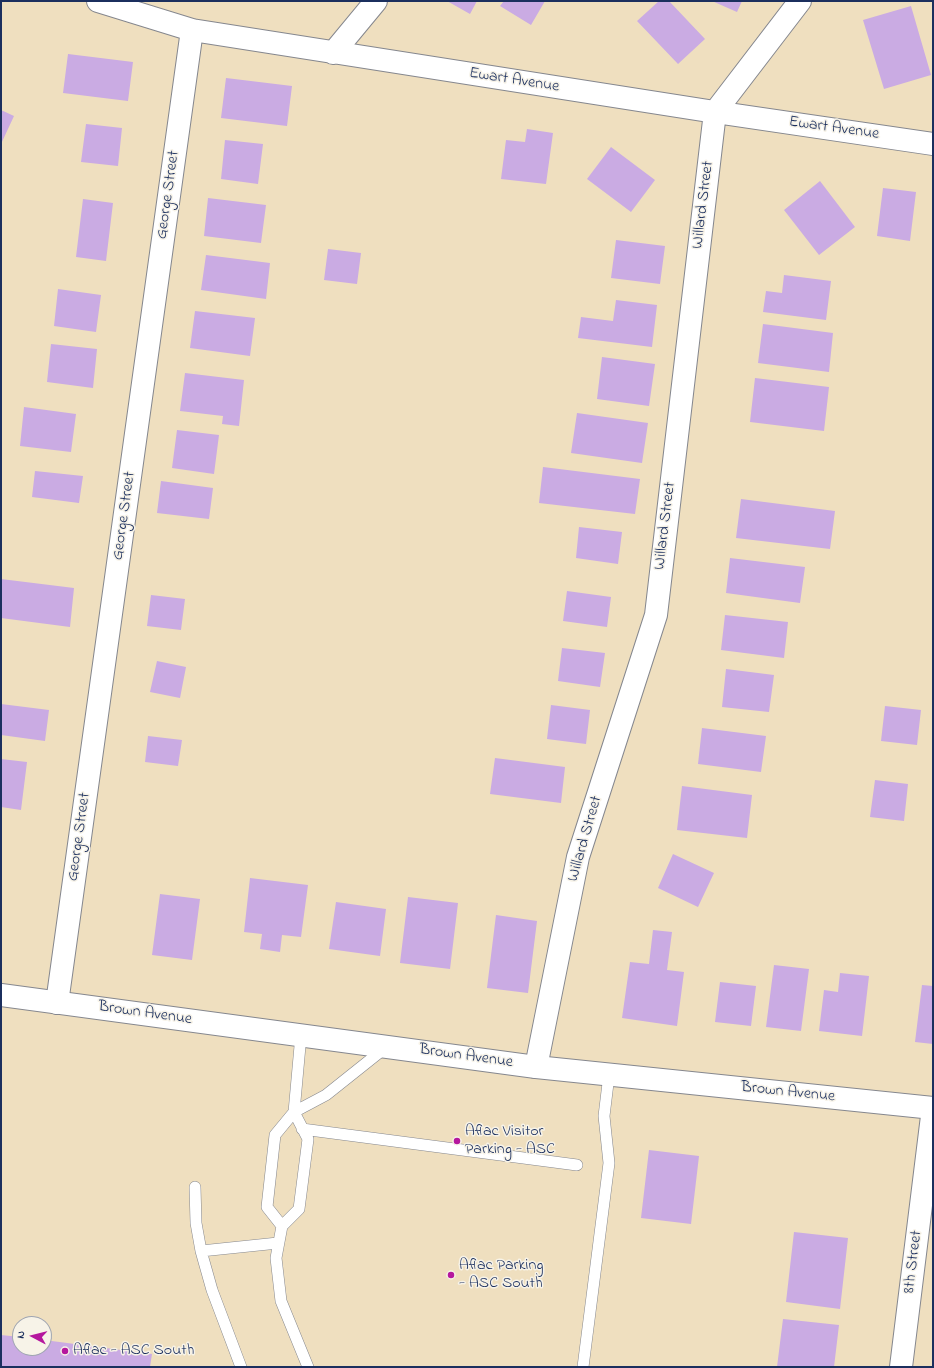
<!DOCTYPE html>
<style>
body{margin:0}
#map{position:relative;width:934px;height:1368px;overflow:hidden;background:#efdfbf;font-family:"Indie Flower",sans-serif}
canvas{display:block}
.frame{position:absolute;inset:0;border:2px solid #1b2f5e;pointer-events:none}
.north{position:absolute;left:12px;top:1316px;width:40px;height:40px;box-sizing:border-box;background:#f7f3e8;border:1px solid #9fa5b1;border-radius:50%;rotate:277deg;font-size:11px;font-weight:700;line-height:16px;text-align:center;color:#1b2f5e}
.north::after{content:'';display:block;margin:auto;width:14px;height:18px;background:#b5179e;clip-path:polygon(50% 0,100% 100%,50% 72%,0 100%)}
</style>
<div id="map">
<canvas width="934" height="1368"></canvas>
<div class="frame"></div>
<div class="north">N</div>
</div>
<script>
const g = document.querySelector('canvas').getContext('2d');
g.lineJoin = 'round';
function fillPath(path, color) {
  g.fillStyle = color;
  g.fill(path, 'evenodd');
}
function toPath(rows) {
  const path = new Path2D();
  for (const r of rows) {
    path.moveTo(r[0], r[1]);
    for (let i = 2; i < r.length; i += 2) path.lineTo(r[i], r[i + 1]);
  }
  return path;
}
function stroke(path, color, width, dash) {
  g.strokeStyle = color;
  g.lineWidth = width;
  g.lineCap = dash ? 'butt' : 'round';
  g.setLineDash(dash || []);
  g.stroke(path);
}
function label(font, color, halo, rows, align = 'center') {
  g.font = font + ' "Indie Flower",sans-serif';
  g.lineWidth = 3;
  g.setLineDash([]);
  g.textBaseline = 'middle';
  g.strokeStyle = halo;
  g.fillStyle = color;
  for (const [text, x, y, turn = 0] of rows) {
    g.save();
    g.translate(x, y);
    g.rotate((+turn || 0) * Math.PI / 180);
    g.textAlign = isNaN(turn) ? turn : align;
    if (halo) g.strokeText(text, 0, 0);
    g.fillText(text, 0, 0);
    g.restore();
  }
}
fillPath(toPath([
 [447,1,477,1,470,14],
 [504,1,545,1,531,25,500,6],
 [659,1,669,1,705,39,678,64,637,21],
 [712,1,742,1,737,12],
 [911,6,931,75,884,89,863,20],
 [68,54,133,62,128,101,63,93],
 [226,78,292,86,287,126,221,118],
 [1,110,14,116,1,144],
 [86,124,122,128,118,166,81,162],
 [527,129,553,133,546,184,501,179,506,140,525,142],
 [225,140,263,144,258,184,221,179],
 [611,147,655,180,631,212,587,179],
 [820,181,855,227,819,255,784,210],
 [883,188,916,192,910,241,877,236],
 [208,198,266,205,261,243,204,236],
 [83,199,113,203,106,261,76,257],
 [616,240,665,246,660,284,611,278],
 [328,249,361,253,357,284,324,280],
 [206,255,270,263,266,299,201,290],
 [784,275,831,281,826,320,763,312,766,291,782,293],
 [58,289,101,295,96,332,54,326],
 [616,300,657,305,652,347,578,338,581,317,613,321],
 [195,311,255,318,250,356,190,348],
 [763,324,833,333,829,372,758,363],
 [51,344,97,349,93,388,47,382],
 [602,357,655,364,649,406,597,399],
 [185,373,244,380,239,426,222,424,223,416,180,411],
 [755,378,829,387,824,431,750,422],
 [24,407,76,414,71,452,20,446],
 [577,413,648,423,642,463,571,453],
 [177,430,219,435,214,474,172,468],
 [543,467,640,479,635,514,539,503],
 [35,471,83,476,79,503,32,497],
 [161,481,213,488,209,519,157,513],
 [741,499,835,511,830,549,736,538],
 [579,527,622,532,618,564,576,558],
 [730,558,805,567,800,603,726,593],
 [1,579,74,588,70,627,1,618],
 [567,591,611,597,607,627,563,621],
 [151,595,185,599,181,630,147,626],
 [725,615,788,622,784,658,721,650],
 [562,648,605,653,600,687,558,681],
 [157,661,186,667,180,698,150,692],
 [726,669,774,675,769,712,722,707],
 [1,704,49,710,45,741,1,735],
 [551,705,590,710,586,744,547,739],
 [885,706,921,710,917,745,881,741],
 [702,728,766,736,761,772,698,764],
 [148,736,182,740,178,766,145,762],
 [495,758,565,767,561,803,490,794],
 [1,759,27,762,21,810,1,807],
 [875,780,908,784,904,821,870,817],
 [682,786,752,795,747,838,677,830],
 [673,854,714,873,698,907,658,888],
 [250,878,308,885,301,937,282,935,280,952,260,949,262,934,244,932],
 [160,894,200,899,192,960,152,955],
 [408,897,458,903,450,969,400,963],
 [336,902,386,909,380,956,329,949],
 [496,915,537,921,528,993,487,988],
 [653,930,672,932,667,970,684,972,677,1026,622,1018,630,962,649,964],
 [774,965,809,969,801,1031,766,1027],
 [840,973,869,976,862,1036,819,1031,824,990,838,992],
 [720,982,756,986,751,1026,715,1022],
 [922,985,933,986,933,1044,915,1042],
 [649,1150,699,1156,691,1224,641,1218],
 [794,1232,848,1238,840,1309,786,1302],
 [783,1319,839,1325,834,1367,777,1367],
 [1,1335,20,1337,20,1348,44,1348,44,1340,152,1354,150,1367,1,1367]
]), '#caabe3');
const service = toPath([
 [301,1035,294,1112,308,1139,299,1209,282,1226,267,1207,275,1135,294,1112,326,1095,385,1048],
 [302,1129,577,1165],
 [195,1187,196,1223,201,1251,278,1243],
 [282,1226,276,1258,281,1301,308,1367],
 [201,1251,212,1290,241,1367],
 [583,1367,609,1163,604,1116,609,1075]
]);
const minor = toPath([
 [98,1,192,30,715,112,933,144],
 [333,53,376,1],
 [57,1003,192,30],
 [536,1067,578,857,656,615,715,112,800,1],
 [901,1367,933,1108]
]);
const tertiary = toPath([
 [1,995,536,1067,933,1108]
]);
stroke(service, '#85878e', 12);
stroke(minor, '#85878e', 24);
stroke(tertiary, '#85878e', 24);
stroke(service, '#fff', 11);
stroke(minor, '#fff', 22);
stroke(tertiary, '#fff', 22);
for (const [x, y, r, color] of [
 [457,1141,4,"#b5179e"],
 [451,1275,4,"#b5179e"],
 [65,1351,4,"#b5179e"]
]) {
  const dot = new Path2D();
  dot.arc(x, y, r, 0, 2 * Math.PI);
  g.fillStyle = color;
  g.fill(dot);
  stroke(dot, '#f7f3e8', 1.5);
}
label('16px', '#1b2f5e', '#f7f3e8', [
 ["Ewart Avenue",514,81,9],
 ["Ewart Avenue",834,129,8],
 ["George Street",169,195,-82],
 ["Willard Street",704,205,-83],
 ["George Street",125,516,-82],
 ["Willard Street",666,526,-83],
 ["George Street",80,837,-82],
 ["Willard Street",586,839,-74],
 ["Brown Avenue",145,1014,8],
 ["Brown Avenue",466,1057,8],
 ["Brown Avenue",788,1093,6],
 ["8th Street",914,1262,-83]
]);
label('16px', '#1b2f5e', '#f7f3e8', [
 ["Aflac Visitor",465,1132],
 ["Parking - ASC",465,1150],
 ["Aflac Parking",459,1266],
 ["- ASC South",459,1284],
 ["Aflac - ASC South",73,1351]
], 'left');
</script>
